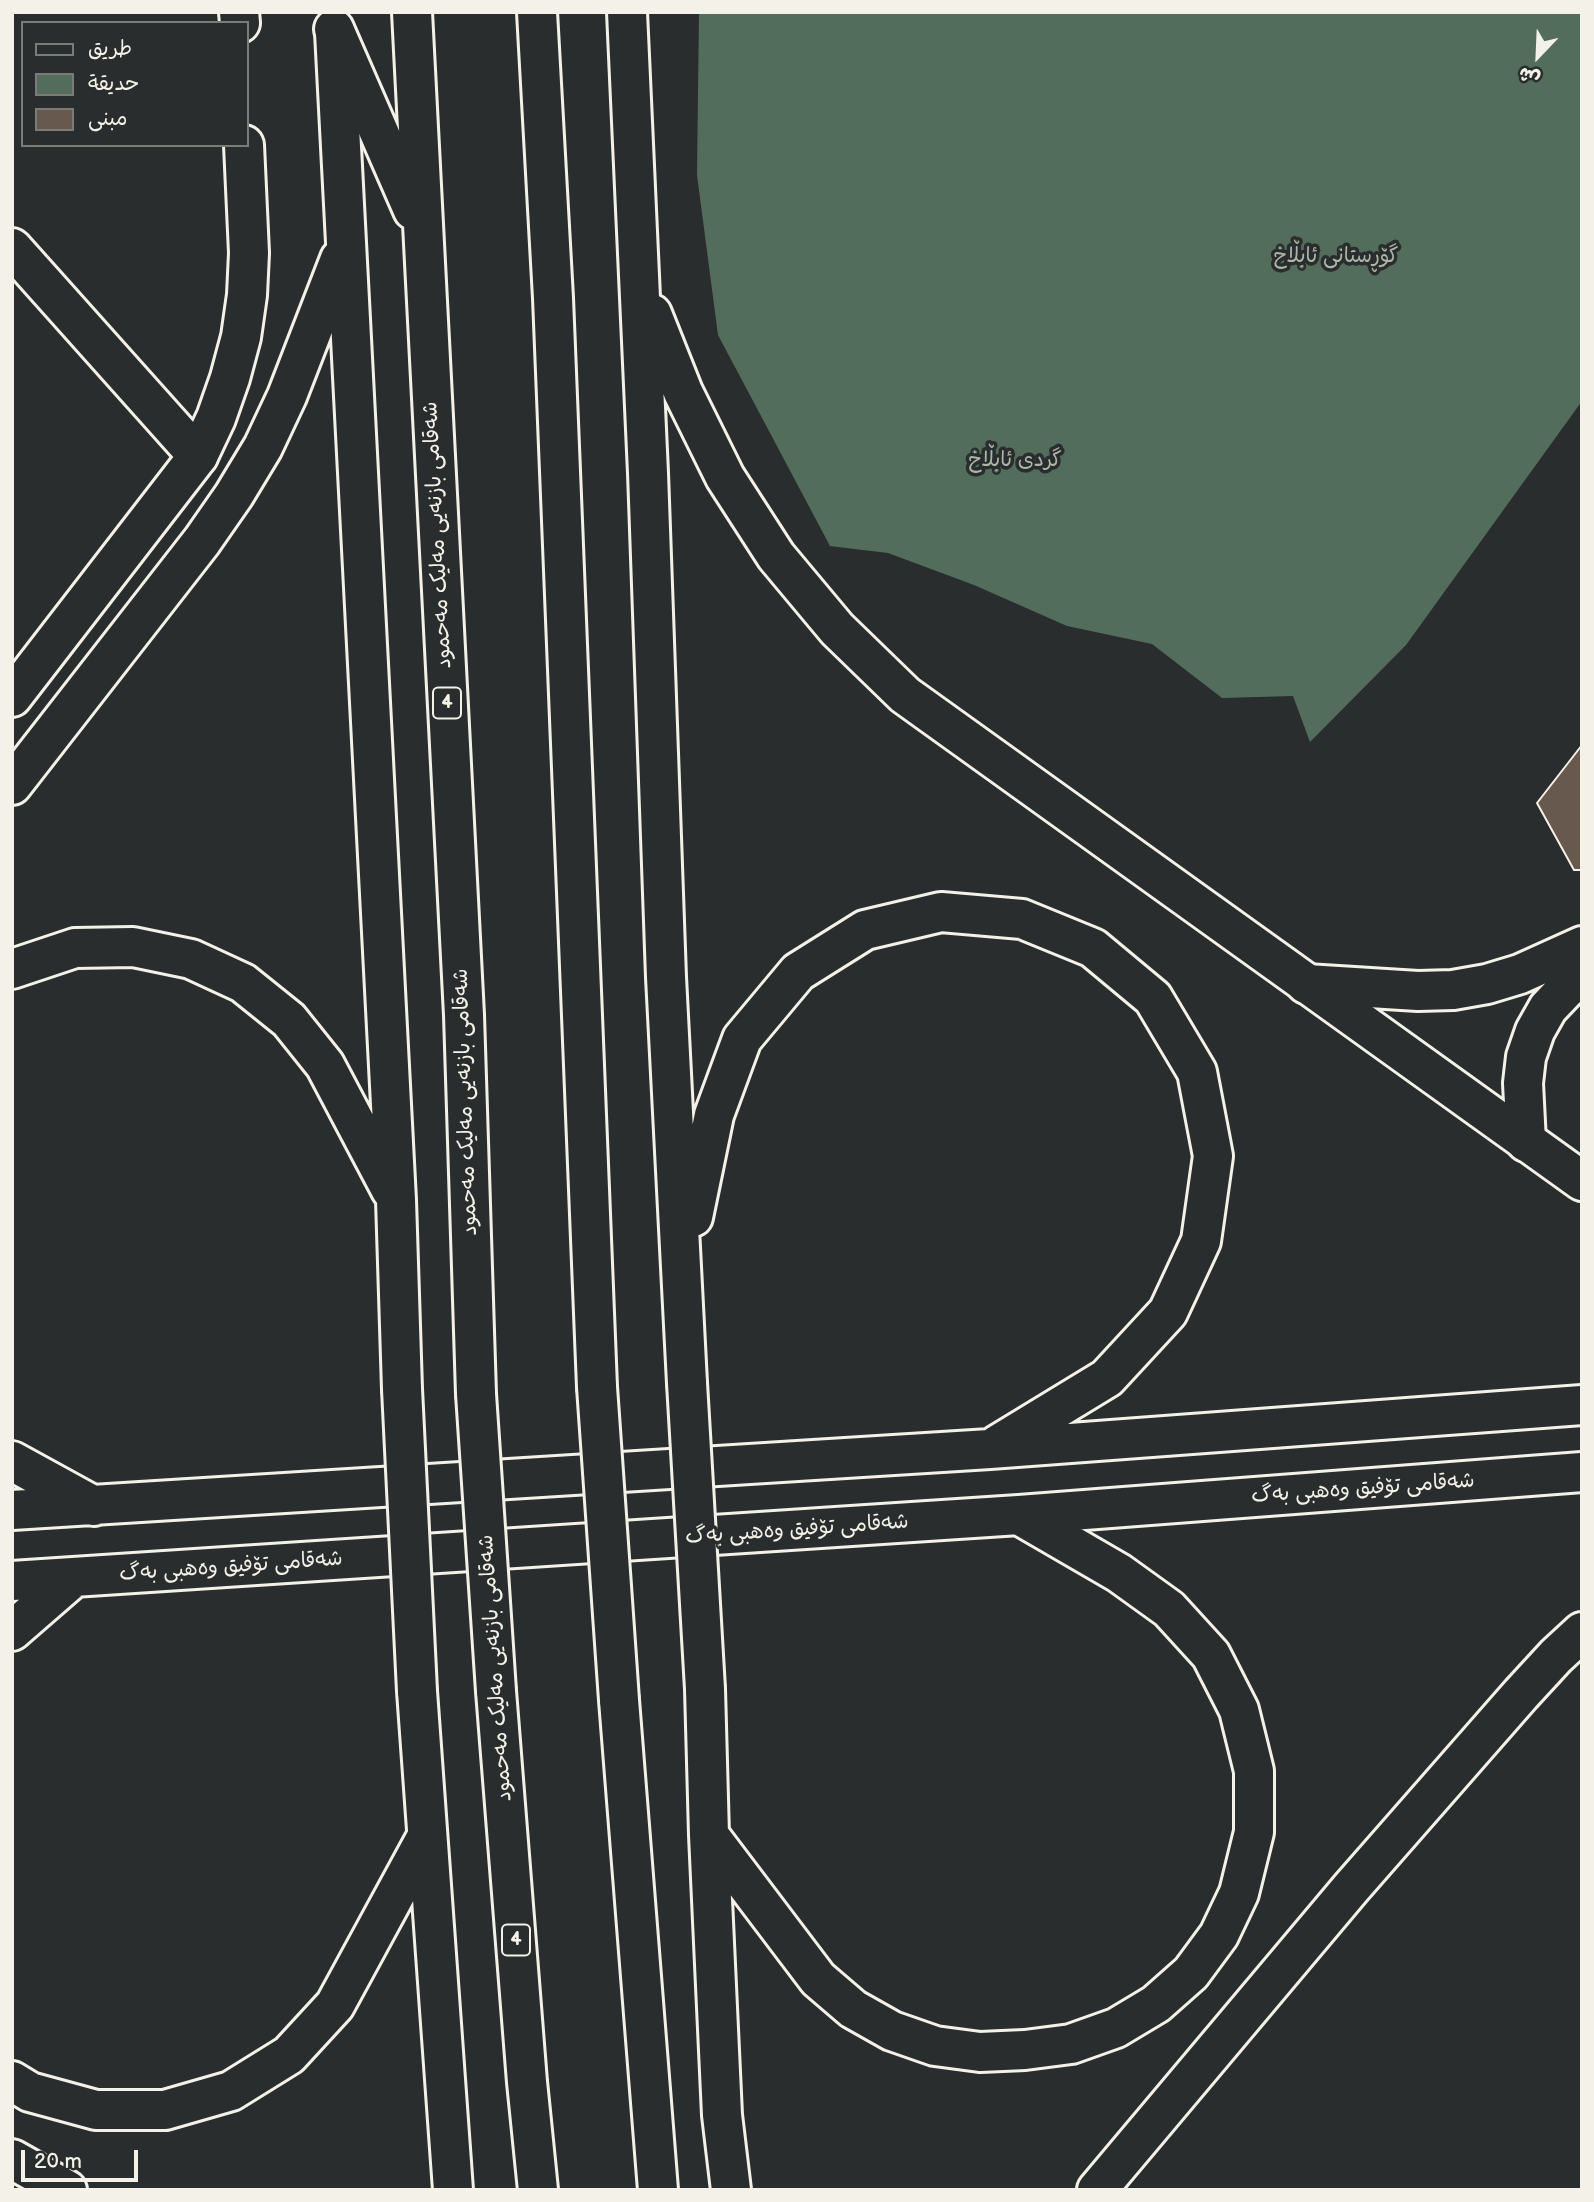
<!DOCTYPE html>
<meta charset="utf-8">
<style>
body{margin:0}
#map{position:relative;width:1594px;height:2202px;overflow:hidden;background:#2a2d2e;font-family:"Balsamiq Sans","Playpen Sans Arabic",sans-serif}
canvas{display:block}
.frame{position:absolute;inset:0;border:14px solid #f4f1e8;pointer-events:none}
.legend{position:absolute;left:21px;top:21px;width:228px;height:126px;box-sizing:border-box;background:#2a2d2e;border:2px solid #7b7b78;margin:0;padding:9px 12px;list-style:none;font-size:21px;color:#f4f1e8}
.legend li{display:flex;align-items:center;gap:14px;height:35px}
.legend b{width:35px;border:2px solid #7b7b78}
.north{position:absolute;left:1503px;top:21px;width:70px;height:70px;-webkit-text-stroke:5px #2a2d2e;paint-order:stroke;rotate:203deg;font-size:19px;font-weight:700;line-height:28px;text-align:center;color:#f4f1e8}
.north::after{content:'';display:block;margin:auto;width:24px;height:32px;background:#f4f1e8;clip-path:polygon(50% 0,100% 100%,50% 72%,0 100%)}
.scale{position:absolute;left:21px;top:2150px;width:117px;height:32px;box-sizing:border-box;border:4px solid #f4f1e8;border-top:0;padding-left:9px;font-size:21px;line-height:24px;white-space:nowrap;color:#f4f1e8;-webkit-text-stroke:5px #2a2d2e;paint-order:stroke}
</style>
<div id="map">
<canvas width="1594" height="2202"></canvas>
<div class="frame"></div>
<ul class="legend">
<li><b style="height:9px;background:#2a2d2e"></b>طريق</li>
<li><b style="height:19px;background:#536d5c"></b>حديقة</li>
<li><b style="height:19px;background:#67594e"></b>مبنى</li>
</ul>
<div class="north">ش</div>
<div class="scale">20 m</div>
</div>
<script>
const g = document.querySelector('canvas').getContext('2d');
g.lineJoin = 'round';
function fillPath(path, color) {
  g.fillStyle = color;
  g.fill(path, 'evenodd');
}
function toPath(rows) {
  const path = new Path2D();
  for (const r of rows) {
    path.moveTo(r[0], r[1]);
    for (let i = 2; i < r.length; i += 2) path.lineTo(r[i], r[i + 1]);
  }
  return path;
}
function stroke(path, color, width, dash) {
  g.strokeStyle = color;
  g.lineWidth = width;
  g.lineCap = dash ? 'butt' : 'round';
  g.setLineDash(dash || []);
  g.stroke(path);
}
function label(font, color, halo, rows, align = 'center') {
  g.font = font + ' "Balsamiq Sans","Playpen Sans Arabic",sans-serif';
  g.lineWidth = 7;
  g.setLineDash([]);
  g.textBaseline = 'middle';
  g.strokeStyle = halo;
  g.fillStyle = color;
  for (const [text, x, y, turn = 0] of rows) {
    g.save();
    g.translate(x, y);
    g.rotate((+turn || 0) * Math.PI / 180);
    g.textAlign = isNaN(turn) ? turn : align;
    if (halo) g.strokeText(text, 0, 0);
    g.fillText(text, 0, 0);
    g.restore();
  }
}
fillPath(toPath([
 [699,12,1582,12,1582,401,1406,645,1310,742,1293,696,1222,698,1152,644,1067,626,974,585,888,553,830,546,718,335,697,175]
]), '#536d5c');
const building = toPath([
 [1582,745,1582,870,1574,870,1537,803,1582,745]
]);
fillPath(building, '#67594e');
stroke(building, '#f4f1e8', 2);
const minor = toPath([
 [12,248,198,456]
]);
const tertiary = toPath([
 [239,12,240,23],
 [12,697,198,456,216,418,230,378,241,337,247,295,249,253,244,145],
 [1306,984,1418,991,1453,990,1487,984,1520,974,1582,946],
 [1526,1142,1523,1083,1526,1057,1535,1031,1548,1008,1567,988,1582,978]
]);
const secondary = toPath([
 [627,12,648,473,666,977,687,1383],
 [335,32,396,1200,402,1389],
 [652,314,683,392,725,477,776,556,837,629,905,695,1582,1181],
 [12,785,202,541,234,495,263,447,287,396,340,259],
 [12,969,75,948,133,947,191,959,243,983,289,1020,325,1065,391,1190],
 [693,1217,714,1115,742,1039,798,972,865,930,941,912,1022,919,1093,948,1153,998,1197,1072,1213,1156,1201,1241,1168,1312,1107,1378,997,1445],
 [12,1461,94,1506],
 [12,1510,990,1449,1582,1405],
 [12,1581,1019,1515,1582,1472],
 [12,1631,73,1578],
 [705,1689,709,1835,722,2115,731,2190],
 [417,1691,453,2190],
 [709,1835,818,1979,853,2009,892,2031,935,2046,980,2052,1025,2050,1071,2044,1116,2028,1156,2004,1191,1973,1219,1935,1239,1893,1254,1832,1254,1771,1239,1710,1211,1655,1169,1609,1119,1573,1019,1515],
 [12,2081,30,2092,96,2110,165,2110,231,2091,289,2055,335,2005,427,1836],
 [12,2159,67,2190],
 [1097,2190,1351,1888,1521,1694,1556,1656,1582,1632]
]);
const trunk = toPath([
 [412,12,464,1015,476,1394],
 [537,12,553,298,597,1387],
 [334,29,413,210],
 [496,1691,527,2082,538,2190],
 [619,1700,658,2190]
]);
stroke(minor, '#f4f1e8', 44);
stroke(tertiary, '#f4f1e8', 44);
stroke(secondary, '#f4f1e8', 44);
stroke(trunk, '#f4f1e8', 44);
stroke(minor, '#2a2d2e', 38);
stroke(tertiary, '#2a2d2e', 38);
stroke(secondary, '#2a2d2e', 38);
stroke(trunk, '#2a2d2e', 38);
const secondaryBridge = toPath([
 [687,1383,705,1689],
 [402,1389,417,1691]
]);
const trunkBridge = toPath([
 [597,1387,619,1700],
 [476,1394,496,1691]
]);
stroke(secondaryBridge, '#f4f1e8', 44, []);
stroke(trunkBridge, '#f4f1e8', 44, []);
stroke(secondaryBridge, '#2a2d2e', 38);
stroke(trunkBridge, '#2a2d2e', 38);
for (const [x, y, w] of [
 [447,703,28],
 [516,1940,28]
]) {
  const box = new Path2D();
  box.roundRect(x - w / 2, y - 15.5, w, 31, 5);
  g.fillStyle = '#2a2d2e';
  g.fill(box);
  stroke(box, '#f4f1e8', 2);
}
label('bold 19px', '#f4f1e8', null, [
 ["4",447,703],
 ["4",516,1940]
]);
label('21px', '#acb6a9', '#2a2d2e', [
 ["گۆڕستانی ئابڵاخ",1336,257],
 ["گردی ئابڵاخ",1015,461]
]);
label('21px', '#f4f1e8', '#2a2d2e', [
 ["شەقامی بازنەیی مەلیک مەحمود",438,535,-93],
 ["شەقامی بازنەیی مەلیک مەحمود",466,1102,-92],
 ["شەقامی تۆفیق وەهبی بەگ",1363,1489,-4],
 ["شەقامی تۆفیق وەهبی بەگ",797,1530,-4],
 ["شەقامی تۆفیق وەهبی بەگ",231,1567,-4],
 ["شەقامی بازنەیی مەلیک مەحمود",496,1668,-94]
]);
</script>
